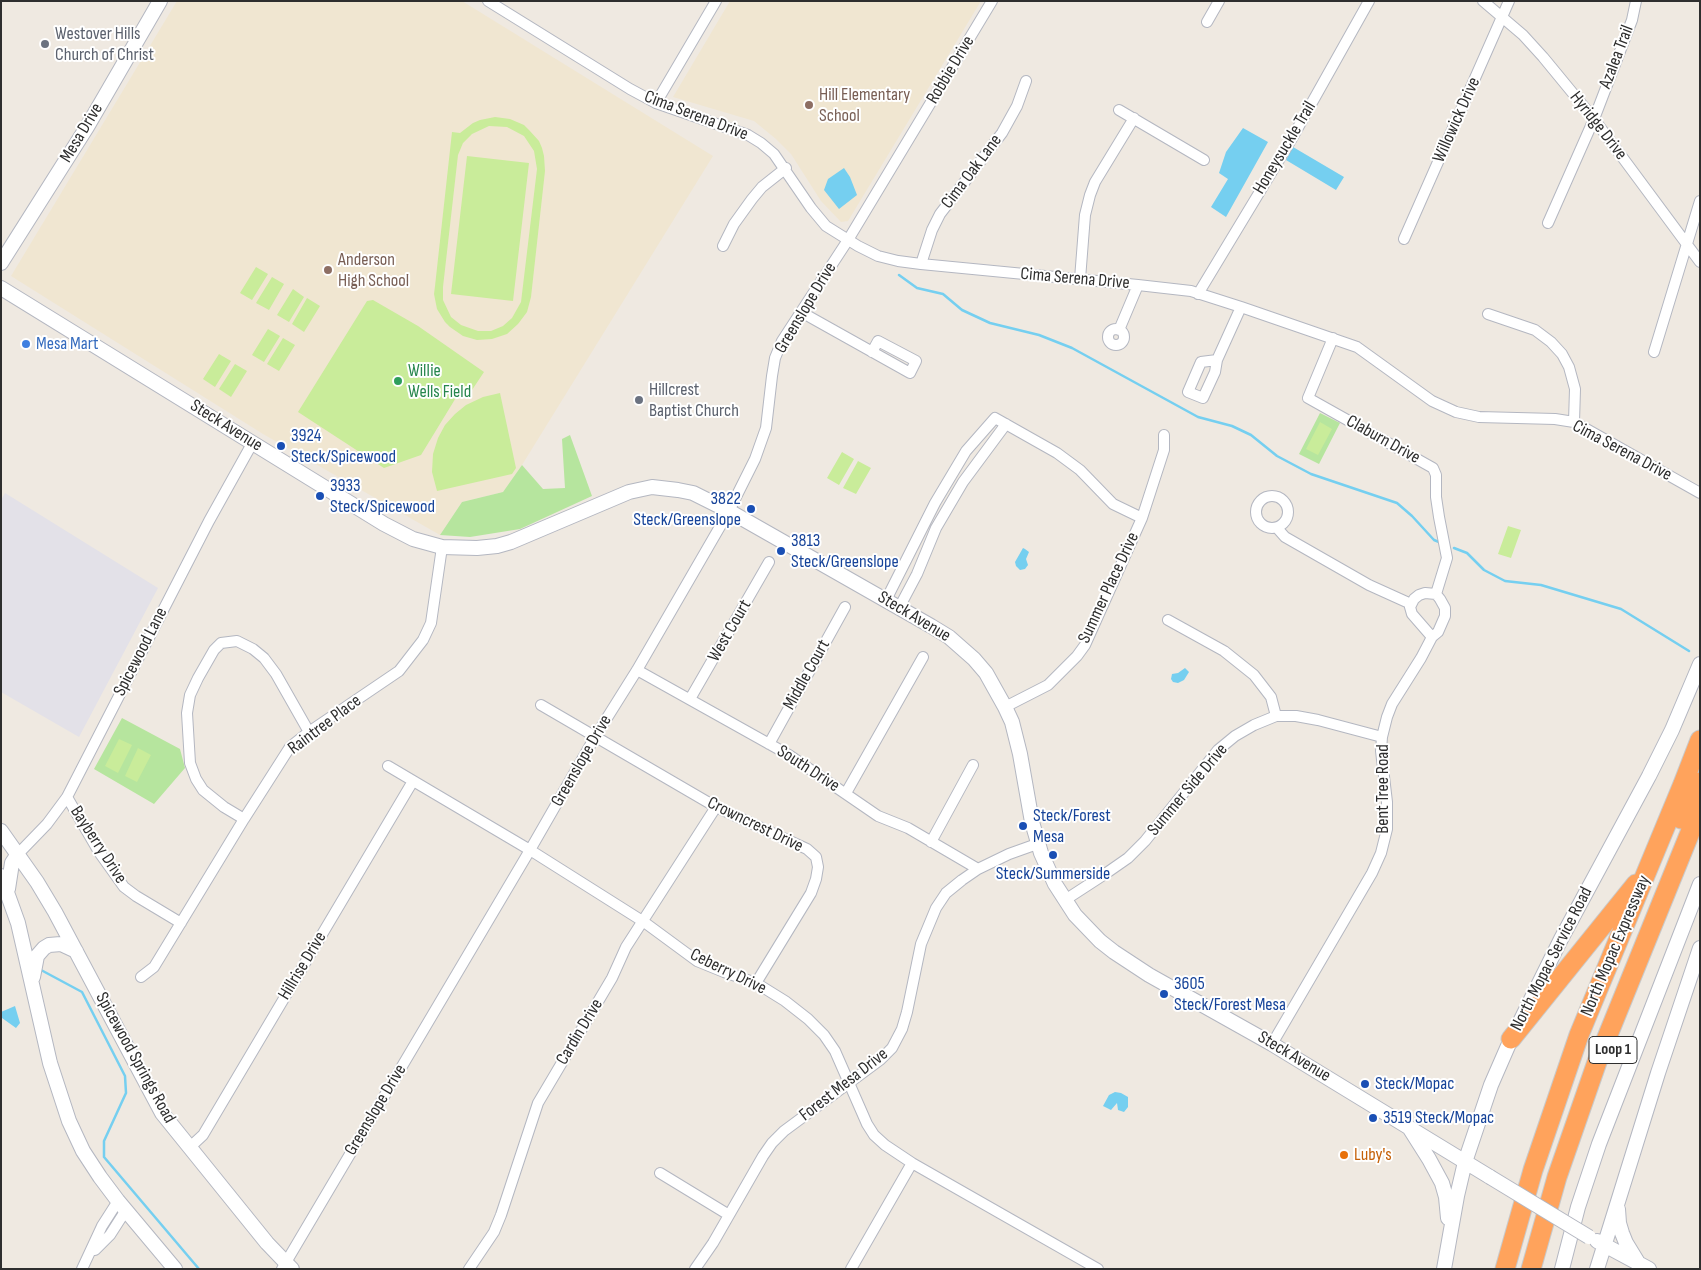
<!DOCTYPE html>
<style>
body{margin:0}
#map{position:relative;width:1701px;height:1270px;overflow:hidden;background:#efe9e1;font-family:"Sofia Sans Condensed",sans-serif}
canvas{display:block}
.frame{position:absolute;inset:0;border:2px solid #2e2e2e;pointer-events:none}
</style>
<div id="map">
<canvas width="1701" height="1270"></canvas>
<div class="frame"></div>
</div>
<script>
const g = document.querySelector('canvas').getContext('2d');
g.lineJoin = 'round';
function fillPath(path, color) {
  g.fillStyle = color;
  g.fill(path, 'evenodd');
}
function toPath(rows) {
  const path = new Path2D();
  for (const r of rows) {
    if (r.length === 3) {
      path.moveTo(r[0] + r[2], r[1]);
      path.arc(r[0], r[1], r[2], 0, 2 * Math.PI);
      continue;
    }
    path.moveTo(r[0], r[1]);
    for (let i = 2; i < r.length; i += 2) path.lineTo(r[i], r[i + 1]);
  }
  return path;
}
function stroke(path, color, width, dash) {
  g.strokeStyle = color;
  g.lineWidth = width;
  g.lineCap = dash ? 'butt' : 'round';
  g.setLineDash(dash || []);
  g.stroke(path);
}
function label(font, color, halo, rows, align = 'center') {
  g.font = font + ' "Sofia Sans Condensed",sans-serif';
  g.lineWidth = 4;
  g.setLineDash([]);
  g.textBaseline = 'middle';
  g.strokeStyle = halo;
  g.fillStyle = color;
  for (const [text, x, y, turn = 0] of rows) {
    g.save();
    g.translate(x, y);
    g.rotate((+turn || 0) * Math.PI / 180);
    g.textAlign = isNaN(turn) ? turn : align;
    if (halo) g.strokeText(text, 0, 0);
    g.fillText(text, 0, 0);
    g.restore();
  }
}
fillPath(toPath([
 [5,493,158,588,79,737,1,692,1,500]
]), '#e3e1e8');
fillPath(toPath([
 [177,1,462,1,713,156,522,465,503,492,462,502,440,535,263,434,11,276],
 [730,1,981,1,848,221,841,222,821,201,791,154,776,139,754,121,673,97]
]), '#f0e6d1');
fillPath(toPath([
 [1320,413,1340,423,1319,464,1299,454],
 [570,435,592,496,520,529,470,537,440,535,462,502,503,492,522,465,543,489,565,488,562,439],
 [122,718,180,749,185,768,154,804,94,769]
]), '#b6e59e');
fillPath(toPath([
 [495,117,510,119,524,125,529,130,539,141,542,148,544,156,545,171,531,297,527,312,518,324,507,334,492,339,477,340,463,336,450,327,445,322,437,309,434,294,435,286,452,132,460,133,473,123,480,120],
 [489,126,507,127,524,136,534,151,537,169,521,302,512,318,503,326,491,331,478,331,461,325,451,317,443,300,443,287,458,155,463,143,472,134],
 [467,156,529,163,513,301,451,294],
 [256,267,268,274,252,300,240,293],
 [272,277,284,284,269,310,256,303],
 [293,289,304,297,289,322,277,315],
 [307,298,320,306,304,332,292,324],
 [373,300,418,326,484,372,472,390,457,396,421,455,384,468,298,412,367,301],
 [268,329,280,336,264,362,252,355],
 [283,338,295,345,279,371,267,364],
 [219,354,231,361,215,387,203,379],
 [235,364,247,371,231,397,219,389],
 [500,393,516,468,512,474,437,491,432,472,433,454,438,438,445,425,455,414,466,405,483,397],
 [1320,422,1332,429,1318,455,1306,449],
 [842,452,854,459,839,485,827,478],
 [858,461,871,468,856,494,843,488],
 [1508,526,1521,530,1511,558,1498,554],
 [119,739,132,745,118,773,105,766],
 [138,748,151,755,137,782,125,776]
]), '#c9ec9a');
fillPath(toPath([
 [1243,128,1268,142,1226,217,1211,207,1228,179,1219,173,1226,152],
 [1293,147,1344,177,1336,190,1286,160],
 [844,168,850,177,857,195,839,209,824,190,828,179],
 [1023,548,1025,549,1029,552,1026,559,1028,565,1025,569,1020,570,1016,566,1015,562],
 [1185,668,1189,672,1184,680,1178,683,1173,682,1171,679,1172,674,1178,673],
 [15,1006,20,1023,16,1028,2,1018,1,1019,1,1012],
 [1115,1092,1121,1093,1128,1097,1128,1107,1124,1112,1118,1110,1117,1103,1111,1110,1103,1106,1109,1095]
]), '#75cff0');
stroke(toPath([
 [899,275,917,288,943,294,962,310,990,323,1039,335,1072,348,1198,417,1232,426,1251,435,1277,456,1311,474,1397,503,1412,516,1434,540,1439,542],
 [1454,548,1467,553,1484,570,1505,581,1541,585,1621,609,1689,651],
 [41,970,82,992,125,1076,126,1093,104,1141,104,1157,199,1269]
]), '#75cff0', 2.5);
const street = toPath([
 [488,1,630,89,656,103,748,135,761,143,774,154,811,208,826,226,858,246,878,256,898,261,921,264,1138,285,1191,291,1241,307,1357,347,1432,401,1456,412,1479,417,1555,419,1574,422,1700,493],
 [1483,1,1523,35,1543,57,1594,119,1700,262],
 [1207,22,1219,1],
 [656,103,716,1],
 [1119,110,1204,160],
 [1548,223,1594,119,1632,20,1636,1],
 [1404,239,1509,1],
 [723,246,734,224,752,199,762,187,786,168],
 [921,264,932,230,940,214,1002,133,1017,106,1026,81],
 [1080,279,1085,215,1090,195,1095,182,1134,118],
 [1198,294,1291,140,1369,1],
 [801,312,910,373,916,361,878,341,872,352],
 [1488,314,1535,330,1551,342,1562,354,1569,367,1575,389,1574,422],
 [1116,337,8],
 [1119,330,1138,285],
 [1333,338,1308,398,1433,468,1436,475,1436,497,1439,517,1447,558,1436,594],
 [1654,352,1700,201],
 [1217,360,1215,372,1203,398,1188,392,1201,362,1217,360,1241,307],
 [1272,512,16],
 [1277,528,1285,537,1369,585,1411,604],
 [886,600,935,503,966,451,995,418,1057,453,1080,470,1113,504,1142,518],
 [899,608,917,574,936,528,963,482,1006,424],
 [1168,620,1224,651,1254,675,1271,697,1276,716],
 [637,670,789,755,878,816,908,828,978,869],
 [690,699,769,562],
 [541,705,716,807,807,849,816,857,818,867,816,879,811,893,756,983],
 [1005,707,1048,685,1077,656,1085,645,1142,518,1164,450,1164,435],
 [769,744,845,607],
 [388,766,530,850,644,922,697,961,724,972,756,983,785,1001,808,1019,824,1035,835,1051,867,1124,874,1135,885,1145,912,1163,1098,1269],
 [846,793,923,657],
 [67,797,99,852,124,887,136,896,181,923],
 [244,819,224,807,203,790,196,779,190,763,187,713,190,695,198,678,214,650,221,643,237,641,253,649,264,658,276,674,309,732],
 [931,842,973,765],
 [18,854,47,824,67,797,209,521,253,442],
 [1065,900,1105,874,1128,858,1145,841,1218,750,1235,736,1254,725,1276,716,1296,716,1318,720,1382,737],
 [141,977,154,967,244,819,290,747,309,732,399,671,423,640,431,623,442,547],
 [1272,1044,1372,873,1381,853,1387,829,1387,802,1381,751,1382,737,1387,717,1392,704,1421,658,1432,637,1438,632,1445,616,1445,608,1440,599,1436,594,1425,593,1419,595,1414,599,1410,607,1412,614,1432,637],
 [189,1148,203,1135,413,781],
 [660,1173,729,1215],
 [95,1250,110,1235,126,1210],
 [82,1269,102,1226,118,1201],
 [282,1269,530,850,595,737,637,670,729,511,755,459,766,428,772,376,775,358,782,341,848,240,992,1],
 [469,1269,494,1232,501,1215,538,1103,612,978,626,947,716,807],
 [695,1269,713,1243,763,1156,772,1143,784,1131,880,1060,892,1048,902,1029,907,1012,921,944,936,908,946,893,962,880,978,869,1009,854,1037,844],
 [851,1269,912,1163]
]);
const secondary = toPath([
 [1,263,87,127,160,1],
 [1,288,384,524,413,539,442,547,477,548,497,546,511,542,629,492,652,487,678,490,693,493,729,511,931,626,949,637,974,659,986,673,1005,707,1012,722,1020,754,1032,822,1041,853,1055,884,1075,915,1100,941,1114,952,1149,975,1272,1044,1490,1177],
 [1,831,37,882,55,912,162,1113,267,1243,292,1269],
 [1,876,18,923,50,1063,69,1121,83,1151,100,1177,118,1201,175,1269],
 [8,889,12,863,18,854],
 [33,977,37,956,44,948,49,945,61,944,76,951],
 [1410,1129,1429,1159,1442,1183,1446,1197,1448,1218],
 [1618,1209,1619,1223,1622,1233,1626,1243,1637,1261],
 [1597,1241,1649,1269],
 [1444,1269,1457,1196,1465,1162,1491,1085,1508,1046,1561,939,1649,776,1672,730,1700,664],
 [1562,1269,1578,1207,1599,1144,1700,884],
 [1597,1269,1658,1073,1700,948]
]);
const highway = toPath([
 [1681,819,1700,782],
 [1511,1039,1636,884],
 [1505,1269,1533,1170,1579,1035,1683,784,1700,740],
 [1531,1269,1557,1177,1597,1062,1700,808]
]);
stroke(street, '#b4b7c1', 12);
stroke(secondary, '#b4b7c1', 16);
stroke(highway, '#c9c9c9', 21);
stroke(street, '#fff', 10);
stroke(secondary, '#fff', 14);
stroke(highway, '#ffa35c', 19);
const secondaryBridge = toPath([
 [1490,1177,1589,1237]
]);
stroke(secondaryBridge, '#b4b7c1', 16, []);
stroke(secondaryBridge, '#fff', 14);
for (const [x, y, r, color] of [
 [45,44,5,"#6b7280"],
 [809,105,5,"#8d6e63"],
 [328,270,5,"#8d6e63"],
 [26,344,5,"#3f7fe0"],
 [398,381,5,"#2e9e5b"],
 [639,400,5,"#6b7280"],
 [281,446,5,"#1a4fb4"],
 [320,496,5,"#1a4fb4"],
 [751,509,5,"#1a4fb4"],
 [781,551,5,"#1a4fb4"],
 [1023,826,5,"#1a4fb4"],
 [1053,855,5,"#1a4fb4"],
 [1164,994,5,"#1a4fb4"],
 [1365,1084,5,"#1a4fb4"],
 [1373,1118,5,"#1a4fb4"],
 [1344,1155,5,"#e8710a"]
]) {
  const dot = new Path2D();
  dot.arc(x, y, r, 0, 2 * Math.PI);
  g.fillStyle = color;
  g.fill(dot);
  stroke(dot, '#fff', 2);
}
for (const [x, y, w] of [
 [1613,1050,48]
]) {
  const box = new Path2D();
  box.roundRect(x - w / 2, y - 13.5, w, 27, 4);
  g.fillStyle = '#fff';
  g.fill(box);
  stroke(box, '#2e2e2e', 1);
}
label('bold 16px', '#2e2e2e', null, [
 ["Loop 1",1613,1050]
]);
label('18px', '#5b616d', '#fff', [
 ["Westover Hills",55,34],
 ["Church of Christ",55,55],
 ["Hillcrest",649,390],
 ["Baptist Church",649,411]
], 'left');
label('18px', '#2e2e2e', '#fff', [
 ["Azalea Trail",1617,57,-69],
 ["Robbie Drive",951,70,-59],
 ["Cima Serena Drive",696,116,21],
 ["Willowick Drive",1457,120,-66],
 ["Hyridge Drive",1598,126,52],
 ["Mesa Drive",82,133,-59],
 ["Honeysuckle Trail",1285,148,-59],
 ["Cima Oak Lane",972,172,-53],
 ["Cima Serena Drive",1075,279,5],
 ["Greenslope Drive",806,308,-59],
 ["Steck Avenue",226,426,32],
 ["Claburn Drive",1383,440,29],
 ["Cima Serena Drive",1622,451,28],
 ["Summer Place Drive",1109,588,-65],
 ["Steck Avenue",914,617,31],
 ["West Court",730,631,-60],
 ["Spicewood Lane",141,652,-63],
 ["Middle Court",807,675,-61],
 ["Raintree Place",325,725,-37],
 ["Greenslope Drive",582,761,-60],
 ["South Drive",808,769,33],
 ["Bent Tree Road",1383,789,-90],
 ["Summer Side Drive",1188,790,-50],
 ["Crowncrest Drive",755,825,26],
 ["Bayberry Drive",98,845,57],
 ["North Mopac Expressway",1616,946,-67],
 ["North Mopac Service Road",1552,959,-63],
 ["Hillrise Drive",303,966,-59],
 ["Ceberry Drive",728,972,26],
 ["Cardin Drive",580,1032,-59],
 ["Steck Avenue",1294,1057,31],
 ["Spicewood Springs Road",135,1058,61],
 ["Forest Mesa Drive",844,1085,-38],
 ["Greenslope Drive",376,1110,-59]
]);
label('18px', '#785e54', '#fff', [
 ["Hill Elementary",819,95],
 ["School",819,116],
 ["Anderson",338,260],
 ["High School",338,281]
], 'left');
label('18px', '#366cbe', '#fff', [
 ["Mesa Mart",36,344]
], 'left');
label('18px', '#27864d', '#fff', [
 ["Willie",408,371],
 ["Wells Field",408,392]
], 'left');
label('18px', '#164399', '#fff', [
 ["3924",291,436],
 ["Steck/Spicewood",291,457],
 ["3933",330,486],
 ["Steck/Spicewood",330,507],
 ["3822",741,499,"right"],
 ["Steck/Greenslope",741,520,"right"],
 ["3813",791,541],
 ["Steck/Greenslope",791,562],
 ["Steck/Forest",1033,816],
 ["Mesa",1033,837],
 ["Steck/Summerside",1053,874,"center"],
 ["3605",1174,984],
 ["Steck/Forest Mesa",1174,1005],
 ["Steck/Mopac",1375,1084],
 ["3519 Steck/Mopac",1383,1118]
], 'left');
label('18px', '#c56008', '#fff', [
 ["Luby's",1354,1155]
], 'left');
</script>
